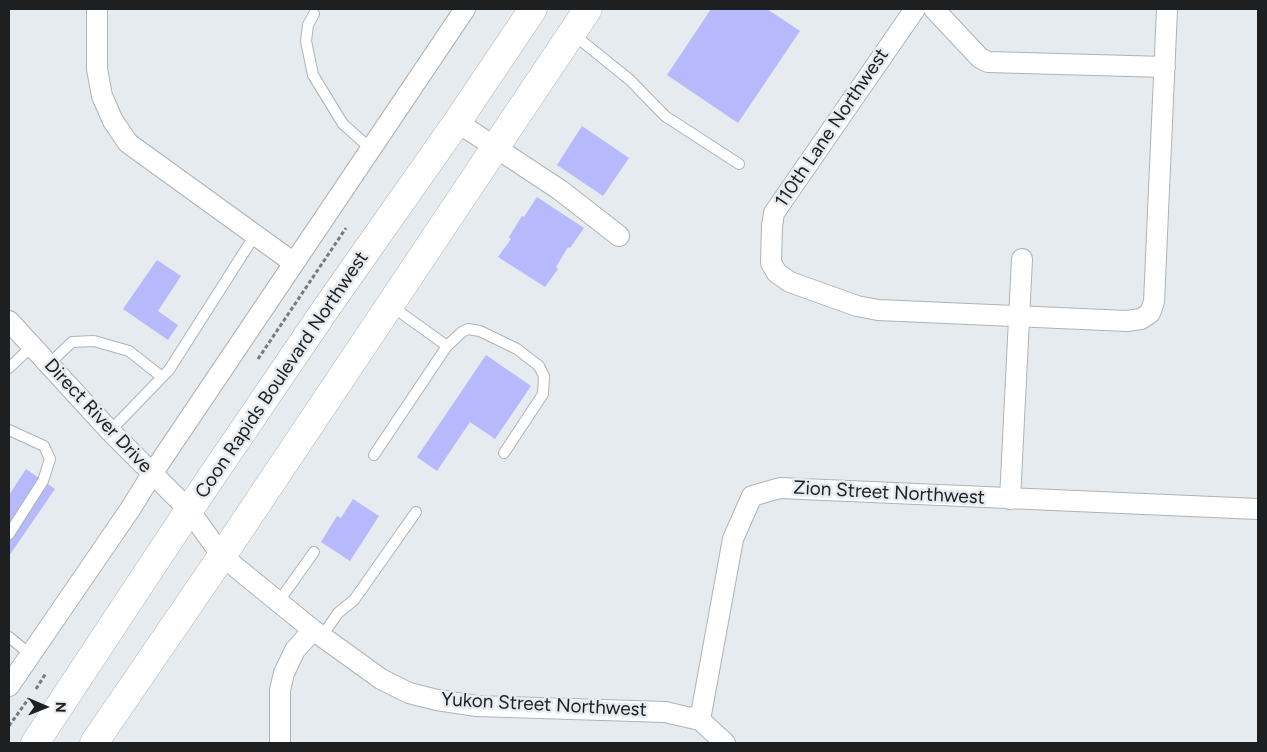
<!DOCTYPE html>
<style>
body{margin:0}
#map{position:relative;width:1267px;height:752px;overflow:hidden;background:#e5ebef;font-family:Figtree,sans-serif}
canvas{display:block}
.frame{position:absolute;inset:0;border:10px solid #1d1f21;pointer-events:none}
.north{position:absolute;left:20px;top:682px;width:50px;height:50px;-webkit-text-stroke:4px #e5ebef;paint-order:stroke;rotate:91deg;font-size:14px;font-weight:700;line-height:20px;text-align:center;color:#1d1f21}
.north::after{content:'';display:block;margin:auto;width:18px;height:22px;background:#1d1f21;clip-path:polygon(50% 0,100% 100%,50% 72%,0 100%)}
</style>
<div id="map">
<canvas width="1267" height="752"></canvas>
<div class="frame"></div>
<div class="north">N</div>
</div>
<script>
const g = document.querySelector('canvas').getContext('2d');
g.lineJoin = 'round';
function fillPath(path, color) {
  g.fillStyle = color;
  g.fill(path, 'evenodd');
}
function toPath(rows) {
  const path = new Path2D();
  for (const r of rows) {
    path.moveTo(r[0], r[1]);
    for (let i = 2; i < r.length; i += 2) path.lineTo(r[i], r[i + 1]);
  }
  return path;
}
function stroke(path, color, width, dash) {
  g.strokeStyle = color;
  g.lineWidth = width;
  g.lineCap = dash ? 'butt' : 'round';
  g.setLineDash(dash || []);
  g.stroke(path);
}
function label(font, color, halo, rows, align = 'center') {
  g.font = font + ' Figtree,sans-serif';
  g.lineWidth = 5;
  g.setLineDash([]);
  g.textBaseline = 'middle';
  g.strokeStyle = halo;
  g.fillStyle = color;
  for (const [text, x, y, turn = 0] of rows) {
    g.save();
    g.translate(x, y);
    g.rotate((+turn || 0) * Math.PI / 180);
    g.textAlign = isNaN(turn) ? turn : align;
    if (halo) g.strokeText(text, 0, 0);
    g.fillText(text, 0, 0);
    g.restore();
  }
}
fillPath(toPath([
 [711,9,767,9,800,31,738,123,667,75],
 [582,126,629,158,603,196,557,165],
 [537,197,584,228,570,248,568,247,556,267,558,269,545,287,498,257,511,239,509,237,522,216,524,217],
 [157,260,181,276,158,311,178,325,168,340,123,309],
 [486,355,531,386,495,439,470,422,437,471,417,457],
 [26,469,55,489,9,556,9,495],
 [353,499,379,516,350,561,321,542,337,516,341,518]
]), '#b6b9fc');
const service = toPath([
 [314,14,308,25,306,41,313,75,343,124,370,148],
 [573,34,630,80,665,116,739,164],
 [447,346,462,332,468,329,480,331,517,349,539,366,544,376,543,394,504,453],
 [49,364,72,342,94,341,129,351,162,377],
 [9,368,32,346],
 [9,430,44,446,50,459,43,481,9,534],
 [110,431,169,370,255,235],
 [374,455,447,346,390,305],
 [279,601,314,552],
 [322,636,338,613,354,600,416,512],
 [9,637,31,655]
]);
const minor = toPath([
 [97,9,97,69,102,96,113,121,128,143,294,263],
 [915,9,774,213,772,226,771,263,777,273,790,282,857,306,878,310,1127,321,1141,319,1150,313,1154,302,1167,9],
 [934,9,980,58,988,62,1165,67],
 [457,122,560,190,619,236],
 [9,321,110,431,189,510,222,556,313,630,381,679,409,693,437,700,477,706,665,712,700,720,725,743],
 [1010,499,1022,259],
 [9,686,131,508,152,474,465,9],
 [700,720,733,539,752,496,780,488,1258,509],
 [280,743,280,690,284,673,295,650,313,630]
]);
const secondary = toPath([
 [35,743,189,510,327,307,457,122,533,9],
 [94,743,222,556,588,9]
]);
stroke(service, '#aeb3b7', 12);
stroke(minor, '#aeb3b7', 22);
stroke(secondary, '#aeb3b7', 29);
stroke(toPath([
 [258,359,346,228],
 [36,689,46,673],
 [9,726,29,698]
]), '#777b7e', 3, [4, 2.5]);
stroke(service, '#fff', 10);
stroke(minor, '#fff', 20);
stroke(secondary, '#fff', 28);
label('19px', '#1d1f21', '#e5ebef', [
 ["110th Lane Northwest",832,128,-56],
 ["Coon Rapids Boulevard Northwest",282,375,-56],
 ["Direct River Drive",98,416,47],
 ["Zion Street Northwest",889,493,3],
 ["Yukon Street Northwest",544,705,3]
]);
</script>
